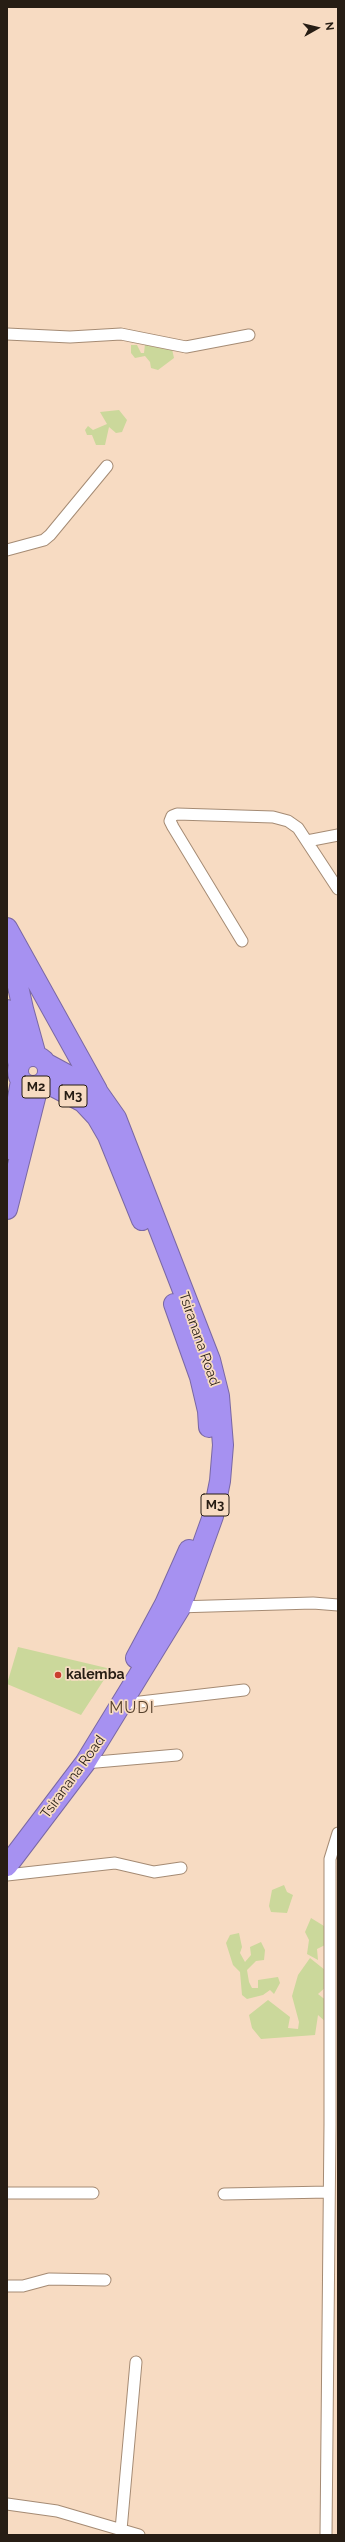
<!DOCTYPE html>
<style>
body{margin:0}
#map{position:relative;width:345px;height:2542px;overflow:hidden;background:#f7dbc2;font-family:Raleway,sans-serif}
canvas{display:block}
.frame{position:absolute;inset:0;border:8px solid #271d14;pointer-events:none}
.north{position:absolute;left:297px;top:8px;width:40px;height:40px;-webkit-text-stroke:3px #f7dbc2;paint-order:stroke;rotate:82deg;font-size:11px;font-weight:700;line-height:16px;text-align:center;color:#271d14}
.north::after{content:'';display:block;margin:auto;width:14px;height:18px;background:#271d14;clip-path:polygon(50% 0,100% 100%,50% 72%,0 100%)}
</style>
<div id="map">
<canvas width="345" height="2542"></canvas>
<div class="frame"></div>
<div class="north">N</div>
</div>
<script>
const g = document.querySelector('canvas').getContext('2d');
g.lineJoin = 'round';
function fillPath(path, color) {
  g.fillStyle = color;
  g.fill(path, 'evenodd');
}
function toPath(rows) {
  const path = new Path2D();
  for (const r of rows) {
    if (r.length === 3) {
      path.moveTo(r[0] + r[2], r[1]);
      path.arc(r[0], r[1], r[2], 0, 2 * Math.PI);
      continue;
    }
    path.moveTo(r[0], r[1]);
    for (let i = 2; i < r.length; i += 2) path.lineTo(r[i], r[i + 1]);
  }
  return path;
}
function stroke(path, color, width, dash) {
  g.strokeStyle = color;
  g.lineWidth = width;
  g.lineCap = dash ? 'butt' : 'round';
  g.setLineDash(dash || []);
  g.stroke(path);
}
function label(font, color, halo, rows, align = 'center') {
  g.font = font + ' Raleway,sans-serif';
  g.lineWidth = 3.5;
  g.setLineDash([]);
  g.textBaseline = 'middle';
  g.strokeStyle = halo;
  g.fillStyle = color;
  for (const [text, x, y, turn = 0] of rows) {
    g.save();
    g.translate(x, y);
    g.rotate((+turn || 0) * Math.PI / 180);
    g.textAlign = isNaN(turn) ? turn : align;
    if (halo) g.strokeText(text, 0, 0);
    g.fillText(text, 0, 0);
    g.restore();
  }
}
fillPath(toPath([
 [145,344,154,347,155,344,172,349,174,358,158,370,151,368,150,362,145,356,135,358,131,353,131,345,137,345,141,353,144,353],
 [119,410,127,420,122,432,116,433,109,427,105,445,96,445,92,435,87,435,85,430,88,426,93,430,107,424,100,412],
 [18,1647,111,1669,81,1715,7,1684],
 [284,1885,287,1892,293,1895,287,1913,271,1912,269,1906,272,1890],
 [311,1918,324,1926,332,1937,327,1944,317,1949,318,1960,307,1954,309,1940,305,1932],
 [239,1933,242,1947,240,1953,245,1962,251,1955,250,1947,261,1942,265,1950,264,1960,256,1961,247,1970,249,1982,252,1988,258,1988,258,1980,278,1977,280,1983,274,1994,270,1990,263,1995,247,1999,242,1995,240,1972,233,1965,226,1943,230,1935],
 [310,1958,325,1970,327,1986,318,1994,332,2005,328,2024,318,2015,315,2035,261,2039,252,2028,249,2015,268,2000,290,2017,288,2028,298,2029,299,2022,292,1996,298,1975]
]), '#cbd89b');
const street = toPath([
 [7,334,70,337,121,334,186,347,249,335],
 [7,550,44,540,50,535,107,466],
 [307,841,338,835],
 [242,941,173,827,170,821,172,816,177,814,273,817,288,821,298,828,338,889],
 [177,1607,313,1603,338,1605],
 [123,1704,244,1690],
 [85,1763,177,1755],
 [7,1875,115,1863,154,1872,181,1868],
 [7,2193,93,2193],
 [224,2194,329,2192],
 [7,2286,23,2286,49,2279,105,2280],
 [7,2504,57,2511,139,2535],
 [121,2530,136,2362],
 [326,2535,330,2124,330,1859,338,1833]
]);
const highway = toPath([
 [7,928,97,1090],
 [9,946,23,1009,36,1056],
 [7,1010,19,1066],
 [33,1071,15],
 [45,1082,83,1102,97,1117,108,1136,142,1220],
 [9,1149,21,1081],
 [7,1209,38,1086],
 [174,1304,200,1377,208,1411,209,1427],
 [136,1658,165,1604,189,1550],
 [7,1866,85,1763,180,1608,213,1516,220,1481,223,1445,219,1396,210,1360,116,1118,97,1091,47,1064]
]);
stroke(street, '#a58b74', 13);
stroke(highway, '#7a68a4', 22);
stroke(street, '#fff', 11);
stroke(highway, '#a691f1', 20);
for (const [x, y, r, color] of [
 [58,1675,4,"#ca3d2e"]
]) {
  const dot = new Path2D();
  dot.arc(x, y, r, 0, 2 * Math.PI);
  g.fillStyle = color;
  g.fill(dot);
  stroke(dot, '#f7dbc2', 1.5);
}
for (const [x, y, w] of [
 [36,1087,28],
 [73,1096,28],
 [215,1505,28]
]) {
  const box = new Path2D();
  box.roundRect(x - w / 2, y - 11, w, 22, 3);
  g.fillStyle = '#f7dbc2';
  g.fill(box);
  stroke(box, '#271d14', 1);
}
label('bold 13px', '#271d14', null, [
 ["M2",36,1087],
 ["M3",73,1096],
 ["M3",215,1505]
]);
label('14px', '#271d14', '#f7dbc2', [
 ["Tsiranana Road",199,1339,71],
 ["Tsiranana Road",73,1777,-54]
]);
label('bold 14px', '#271d14', '#f7dbc2', [
 ["kalemba",66,1675]
], 'left');
g.letterSpacing = '1px';
label('16px', '#58422d', '#f7dbc2', [
 ["MUDI",132,1708]
]);
g.letterSpacing = '0px';
</script>
